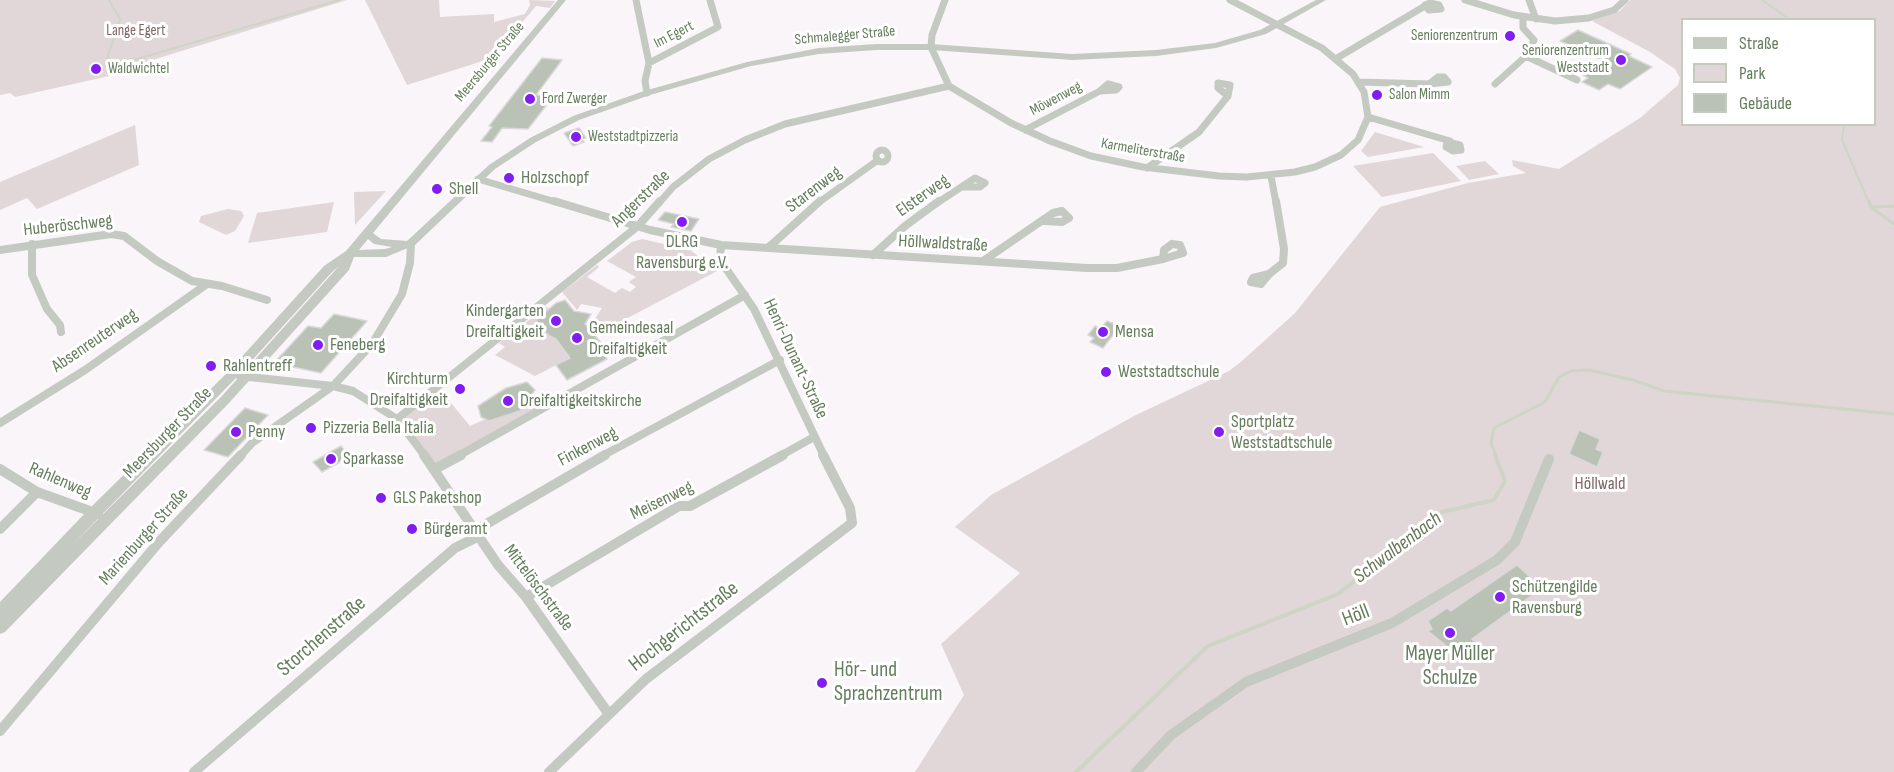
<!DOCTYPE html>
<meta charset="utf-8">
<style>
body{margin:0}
#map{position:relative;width:1894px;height:772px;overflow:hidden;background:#f9f5f8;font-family:"Sofia Sans Condensed",sans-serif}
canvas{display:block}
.legend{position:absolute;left:1681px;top:18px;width:195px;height:108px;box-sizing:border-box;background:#fff;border:2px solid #c2cbbe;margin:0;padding:8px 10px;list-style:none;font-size:18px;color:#667d5d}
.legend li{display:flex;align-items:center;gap:12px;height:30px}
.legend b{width:30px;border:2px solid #c2cbbe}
</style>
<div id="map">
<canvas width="1894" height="772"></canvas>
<ul class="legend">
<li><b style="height:8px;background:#c4cac1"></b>Straße</li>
<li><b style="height:16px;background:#e1d6d8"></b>Park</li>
<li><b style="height:16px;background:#b9c2b5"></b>Gebäude</li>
</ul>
</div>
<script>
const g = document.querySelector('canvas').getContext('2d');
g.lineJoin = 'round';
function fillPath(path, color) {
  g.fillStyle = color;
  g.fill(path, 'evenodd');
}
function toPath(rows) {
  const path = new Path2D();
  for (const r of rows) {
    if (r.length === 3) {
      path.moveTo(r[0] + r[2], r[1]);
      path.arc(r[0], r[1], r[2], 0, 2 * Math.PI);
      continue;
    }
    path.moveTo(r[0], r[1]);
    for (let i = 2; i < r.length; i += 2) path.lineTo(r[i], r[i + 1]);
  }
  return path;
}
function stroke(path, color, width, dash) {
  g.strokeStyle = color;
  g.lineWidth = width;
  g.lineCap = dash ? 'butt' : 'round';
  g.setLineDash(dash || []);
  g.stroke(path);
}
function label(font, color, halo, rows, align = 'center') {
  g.font = font + ' "Sofia Sans Condensed",sans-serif';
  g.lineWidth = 6;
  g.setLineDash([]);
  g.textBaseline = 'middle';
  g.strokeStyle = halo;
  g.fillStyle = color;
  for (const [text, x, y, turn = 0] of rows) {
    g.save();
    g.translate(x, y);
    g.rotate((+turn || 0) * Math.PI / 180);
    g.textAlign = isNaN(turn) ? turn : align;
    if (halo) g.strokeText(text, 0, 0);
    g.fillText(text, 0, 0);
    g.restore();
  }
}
fillPath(toPath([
 [0,0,347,0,136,65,109,76,15,97,10,93,0,95],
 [365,0,439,0,440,17,494,14,494,22,525,14,530,5,529,0,555,1,550,8,536,6,492,58,407,85],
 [1630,0,1894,0,1894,772,915,772,964,695,941,644,1020,573,955,527,991,495,1134,416,1229,371,1242,361,1295,313,1380,207,1468,183,1526,173,1513,166,1512,160,1559,169,1640,118,1678,85,1680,78,1675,69,1650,52,1592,21,1620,11],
 [1682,20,1874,20,1874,124,1682,124],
 [135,125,139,165,37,209,27,198,0,210,0,182],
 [1375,132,1424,147,1368,157,1361,151],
 [1433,153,1461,181,1382,197,1353,166],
 [1485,161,1499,174,1469,180,1456,166],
 [386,191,355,225,354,192],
 [334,202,327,232,248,243,257,213],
 [228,209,241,211,244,216,235,231,226,235,199,222,201,216],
 [642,239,690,250,717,271,601,332,592,323,602,308,581,304,577,310,562,292,597,265,599,267,587,277,615,293,622,288,630,292,636,287,629,282,636,277,607,261,632,242],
 [546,307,551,309,538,325,556,339,570,358,535,376,495,355,505,347,499,343],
 [437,386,470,426,486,419,489,421,520,411,530,398,544,391,557,399,435,469,397,419]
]), '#e1d6d8');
stroke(toPath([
 [109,0,120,19,106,62,137,59,339,0],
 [1762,0,1790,20],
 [1844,124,1842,140,1869,203]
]), '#ced5c6', 2);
stroke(toPath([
 [1869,201,1871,207,1894,224],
 [1872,207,1894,206],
 [1496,456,1491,442,1494,428,1545,402,1559,377,1571,371,1589,370,1633,380,1664,391,1894,414]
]), '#ced5c6', 3);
stroke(toPath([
 [1076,772,1208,646,1338,594,1442,512,1494,500,1505,481,1495,455]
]), '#ced5c6', 4);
const building = toPath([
 [1578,30,1631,54,1629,56,1652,67,1620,89,1608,84,1599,90,1582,82,1588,78,1583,75,1605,61,1560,41,1578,30],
 [542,58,562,60,536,95,552,96,549,102,528,129,502,128,492,142,481,141,492,127,489,126,542,58],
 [579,128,586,138,582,139,584,142,573,146,564,133,579,128],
 [665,212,699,219,691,231,671,227,674,224,658,220,665,212],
 [565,300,574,311,591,314,585,324,608,351,603,354,607,359,567,380,556,365,570,358,556,339,548,335,536,320,556,303,565,300],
 [334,314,367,321,321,373,274,363,308,326,321,328,334,314],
 [1107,321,1120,326,1103,348,1090,342,1094,338,1088,335,1095,326,1100,329,1107,321],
 [527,382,535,390,520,411,489,421,481,417,478,406,506,388,527,382],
 [245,408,268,415,228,457,204,450,245,408],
 [1579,430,1600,439,1596,449,1603,452,1597,467,1569,454,1579,430],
 [341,446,349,457,322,472,313,462,341,446],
 [1517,565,1542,588,1472,639,1477,644,1460,657,1428,631,1432,629,1428,621,1447,608,1451,611,1517,565]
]);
fillPath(building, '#b9c2b5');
stroke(building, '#dad8da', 1.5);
stroke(toPath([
 [636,0,649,63,645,81,647,93],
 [945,0,932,35,931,47,949,86,1011,123,1050,141,1091,156,1143,167,1219,176,1247,177,1295,172,1315,167,1341,155,1358,140,1368,117,1364,92,1353,74,1322,48,1230,0],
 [1465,0,1514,15,1555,21,1589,18,1614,10,1625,0],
 [1529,0,1536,19],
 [1430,3,1439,5,1441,9,1429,10,1425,5,1430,3],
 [1526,56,1577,80],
 [1337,58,1425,6],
 [649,63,718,27,710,0],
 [1438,77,1444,77,1448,82,1429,84,1438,77],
 [1359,82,1429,84],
 [1218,83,1230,85,1228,96,1218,88,1218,83],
 [1108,84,1119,87,1116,90,1100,91,1108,84],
 [1495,84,1526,56,1534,40,1523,28,1523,17],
 [1368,117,1450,141],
 [1025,130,1100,91],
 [1447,142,1460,145,1461,150,1453,151,1446,147,1447,142],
 [882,156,6],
 [1147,168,1199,132,1228,96],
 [1271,176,1276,203],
 [478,179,559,203],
 [659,203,673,187,709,159,745,140,785,124,949,86],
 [818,203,878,160],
 [937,203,975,178,985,183,980,187,964,187]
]), '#c4cac1', 7);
stroke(toPath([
 [554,201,650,230,721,245,1087,268,1117,268,1163,259],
 [32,244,32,275,47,309,60,325,61,332],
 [1172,244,1180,245,1183,253,1163,259,1164,250,1172,244],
 [721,245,720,260,754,309,824,456],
 [769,247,820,201],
 [0,250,111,234,124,236,157,261,192,281,222,286,267,300],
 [873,255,905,226,939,201],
 [983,261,1053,213,1062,211,1069,218,1062,222,1044,221],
 [1269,274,1283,263,1284,249,1276,201],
 [1269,274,1261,284,1251,282,1253,278,1269,274],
 [240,376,333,386,353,391,397,419,425,456],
 [397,419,638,226,660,201],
 [0,423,85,370,207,284],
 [240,456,252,443,333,386,372,344,402,294,410,263,411,243],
 [458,456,745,295],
 [602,456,780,360],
 [780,456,814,437]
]), '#c4cac1', 8);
stroke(toPath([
 [424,455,498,565,526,597,608,713],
 [0,469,37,492,98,514],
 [435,469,461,455],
 [0,529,37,492],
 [476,530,605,455],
 [526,597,679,506,690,506,783,455],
 [0,731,159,542,241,455],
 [194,772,455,548,479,536],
 [549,772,646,679,852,523,850,508,823,455],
 [1136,772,1171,735,1246,682,1392,623,1497,560,1515,542,1549,459]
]), '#c4cac1', 10);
fillPath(toPath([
 [558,0,566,0,373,233,381,239,407,241,489,165,530,138,573,116,644,91,747,62,819,48,876,44,931,44,1072,54,1156,50,1215,43,1260,30,1316,0,1326,0,1266,34,1216,48,1156,56,1072,60,931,50,876,50,819,54,751,66,650,95,579,120,536,142,495,169,415,245,386,257,354,257,349,270,229,403,5,632,0,634,0,602,89,509,228,372,324,266,346,251,558,0],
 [368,239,374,244,392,247,385,249,359,250,368,239],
 [339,266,221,397,72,545,236,378,332,272,339,266]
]), '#c4cac1');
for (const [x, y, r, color] of [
 [1510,36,6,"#811cf2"],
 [1621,60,6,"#811cf2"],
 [96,69,6,"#811cf2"],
 [1377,95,6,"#811cf2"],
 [530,99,6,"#811cf2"],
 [576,137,6,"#811cf2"],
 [509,178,6,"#811cf2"],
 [437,189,6,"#811cf2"],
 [682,222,6,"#811cf2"],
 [556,321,6,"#811cf2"],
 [1103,332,6,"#811cf2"],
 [577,338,6,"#811cf2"],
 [318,345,6,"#811cf2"],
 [211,366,6,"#811cf2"],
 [1106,372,6,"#811cf2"],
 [460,389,6,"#811cf2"],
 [508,401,6,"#811cf2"],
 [311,428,6,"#811cf2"],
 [236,432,6,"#811cf2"],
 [1219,432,6,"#811cf2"],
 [331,459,6,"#811cf2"],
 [381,498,6,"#811cf2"],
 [412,529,6,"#811cf2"],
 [1500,597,6,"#811cf2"],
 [1450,633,6,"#811cf2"],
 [822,683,6,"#811cf2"]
]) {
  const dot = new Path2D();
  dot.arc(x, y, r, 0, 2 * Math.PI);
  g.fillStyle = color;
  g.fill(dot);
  stroke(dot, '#fff', 2);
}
label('15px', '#806564', '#fff', [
 ["Lange Egert",136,31]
]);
label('15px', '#667d5d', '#fff', [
 ["Im Egert",674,35,-27],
 ["Schmalegger Straße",845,36,-5],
 ["Meersburger Straße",490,62,-50],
 ["Möwenweg",1056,99,-28],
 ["Karmeliterstraße",1143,151,10]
]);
label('15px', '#667d5d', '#fff', [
 ["Seniorenzentrum",1498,36,"right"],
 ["Seniorenzentrum",1609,51,"right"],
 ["Weststadt",1609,68,"right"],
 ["Waldwichtel",108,69],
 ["Salon Mimm",1389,95],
 ["Ford Zwerger",542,99],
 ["Weststadtpizzeria",588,137]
], 'left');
label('18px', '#667d5d', '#fff', [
 ["Holzschopf",521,178],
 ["Shell",449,189],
 ["DLRG",682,242,"center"],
 ["Ravensburg e.V.",682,263,"center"],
 ["Kindergarten",544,311,"right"],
 ["Dreifaltigkeit",544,332,"right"],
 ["Gemeindesaal",589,328],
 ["Dreifaltigkeit",589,349],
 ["Mensa",1115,332],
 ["Feneberg",330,345],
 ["Rahlentreff",223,366],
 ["Weststadtschule",1118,372],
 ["Kirchturm",448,379,"right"],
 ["Dreifaltigkeit",448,400,"right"],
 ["Dreifaltigkeitskirche",520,401],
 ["Sportplatz",1231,422],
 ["Weststadtschule",1231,443],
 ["Pizzeria Bella Italia",323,428],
 ["Penny",248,432],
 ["Sparkasse",343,459],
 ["GLS Paketshop",393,498],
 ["Bürgeramt",424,529],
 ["Schützengilde",1512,587],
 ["Ravensburg",1512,608]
], 'left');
label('18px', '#667d5d', '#fff', [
 ["Starenweg",814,190,-37],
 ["Elsterweg",923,196,-35],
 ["Angerstraße",641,199,-44],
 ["Huberöschweg",68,226,-6],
 ["Höllwaldstraße",943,244,3],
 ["Absenreuterweg",95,341,-34],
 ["Henri-Dunant-Straße",795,359,65],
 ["Meersburger Straße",168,433,-46],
 ["Finkenweg",588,447,-28],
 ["Rahlenweg",60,481,23],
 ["Meisenweg",662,501,-26],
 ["Marienburger Straße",144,537,-48],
 ["Mittelöschstraße",538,588,53]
]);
label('18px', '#806564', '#fff', [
 ["Höllwald",1600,484]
]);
label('italic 20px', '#667657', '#fff', [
 ["Schwalbenbach",1398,548,-37]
]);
label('21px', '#667d5d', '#fff', [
 ["Höll",1356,616,-21],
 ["Hochgerichtstraße",684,627,-38],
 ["Storchenstraße",322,637,-41]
]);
label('21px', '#667d5d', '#fff', [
 ["Mayer Müller",1450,655],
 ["Schulze",1450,679],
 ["Hör- und",834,671,"left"],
 ["Sprachzentrum",834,695,"left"]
]);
</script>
